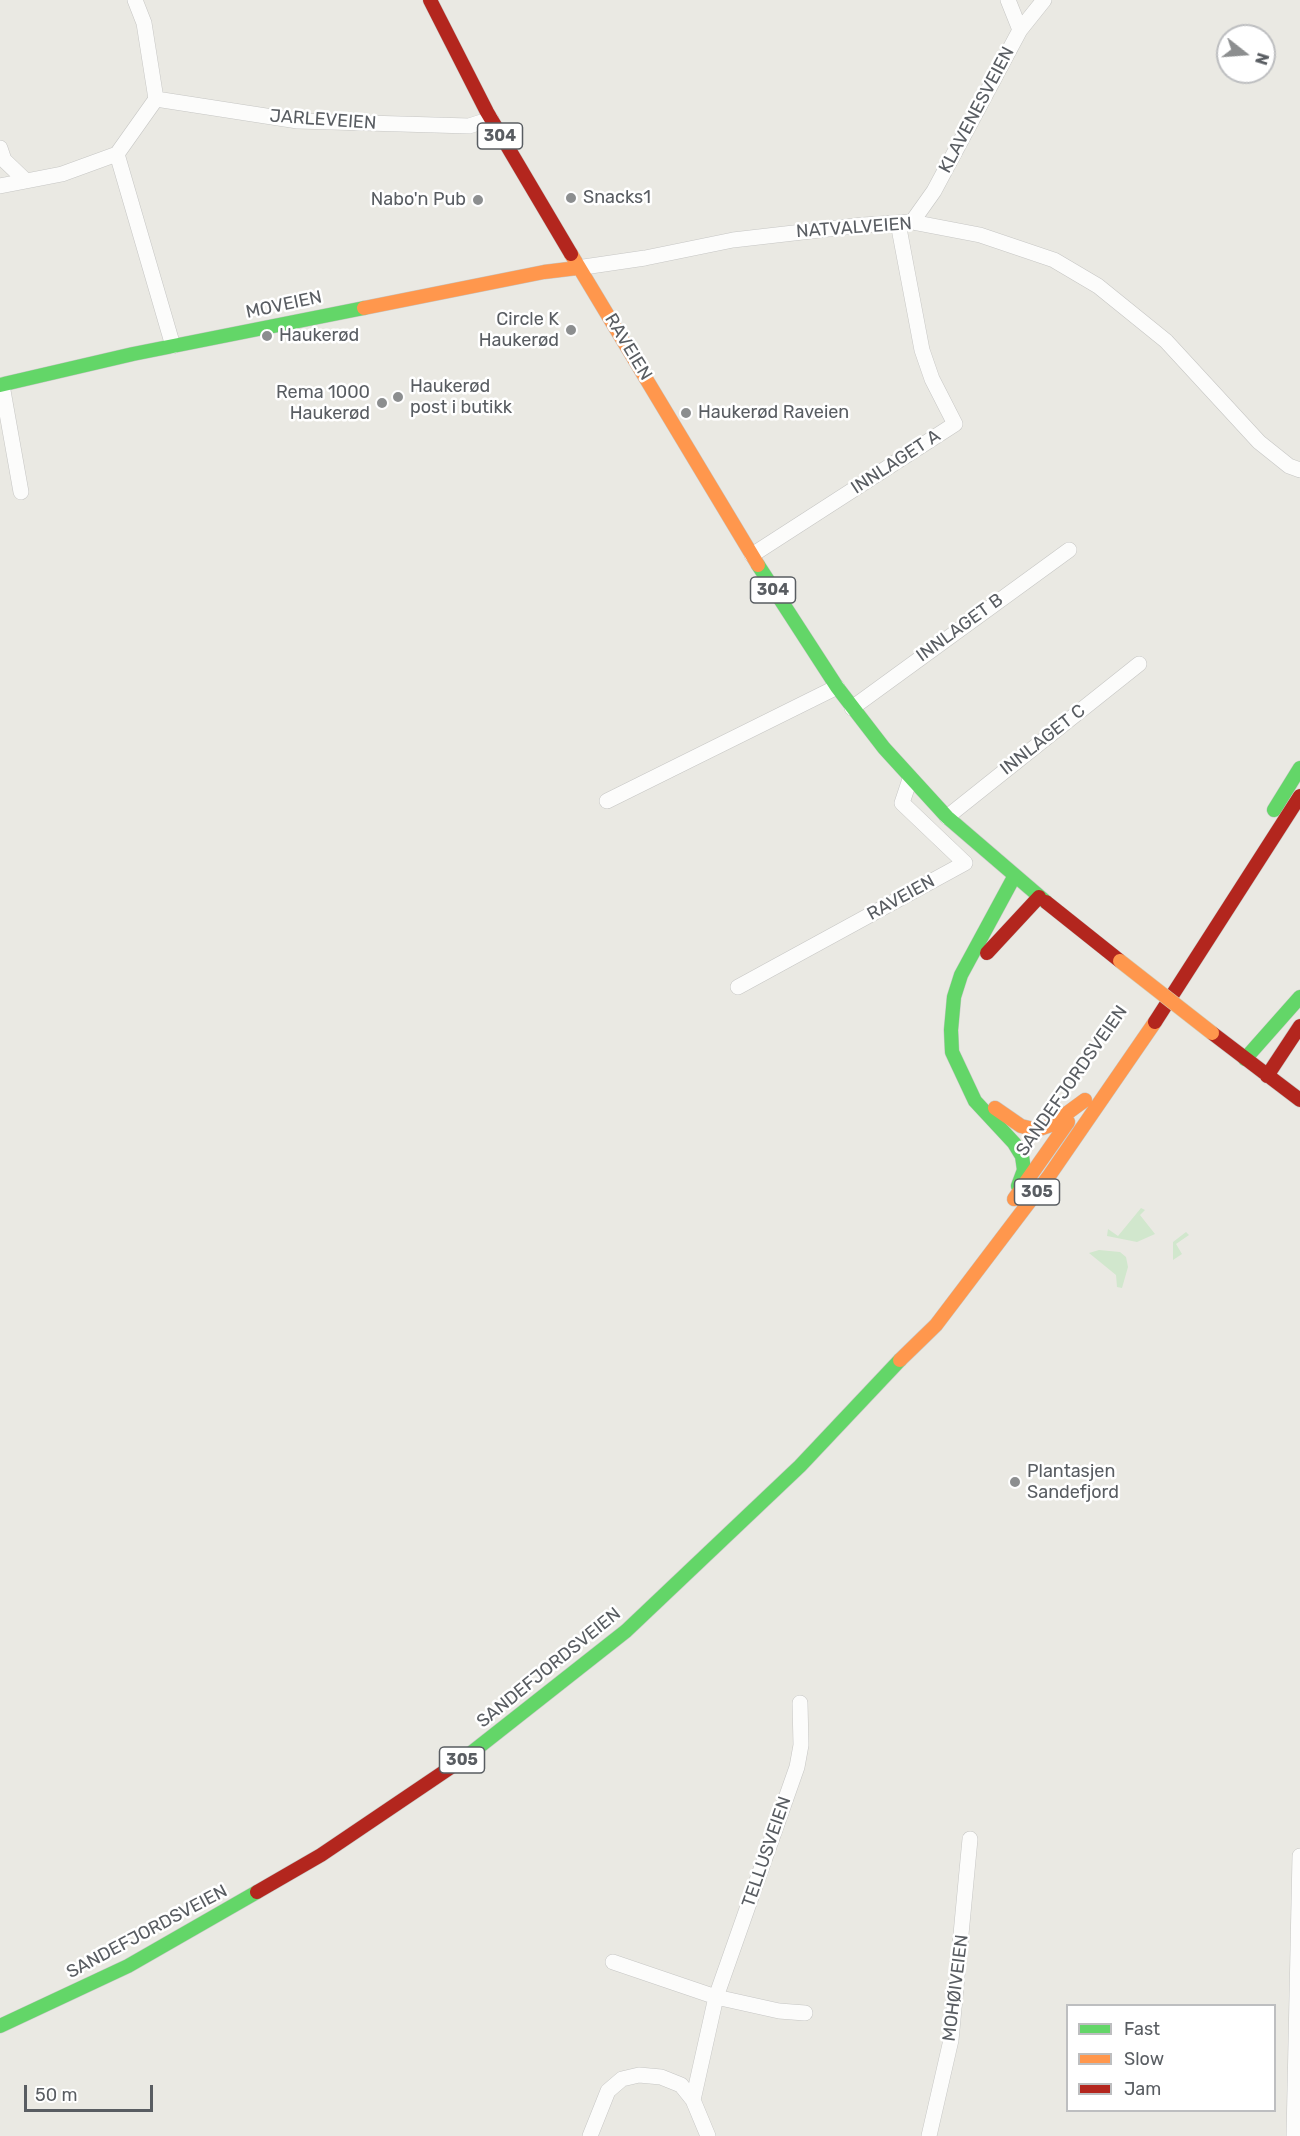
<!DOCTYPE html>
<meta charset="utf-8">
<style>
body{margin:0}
#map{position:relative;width:1300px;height:2136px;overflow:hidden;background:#eae9e3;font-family:Rubik,sans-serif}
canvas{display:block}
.legend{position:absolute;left:1066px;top:2004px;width:210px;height:108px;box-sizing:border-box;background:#fff;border:2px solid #bdbec0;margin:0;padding:8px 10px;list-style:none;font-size:18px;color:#595d62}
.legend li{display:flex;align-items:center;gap:12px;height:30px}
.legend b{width:30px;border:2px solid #bdbec0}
.north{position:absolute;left:1216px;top:24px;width:60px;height:60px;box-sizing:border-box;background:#fff;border:2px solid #bdbec0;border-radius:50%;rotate:107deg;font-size:16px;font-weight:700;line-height:24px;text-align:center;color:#595d62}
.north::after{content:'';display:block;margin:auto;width:21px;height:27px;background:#8c8e8f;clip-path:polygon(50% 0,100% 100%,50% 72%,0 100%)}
.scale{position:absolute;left:24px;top:2085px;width:129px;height:27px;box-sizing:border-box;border:3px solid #595d62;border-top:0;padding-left:8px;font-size:18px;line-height:21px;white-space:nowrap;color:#595d62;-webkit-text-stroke:4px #fff;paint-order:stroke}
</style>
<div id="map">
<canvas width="1300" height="2136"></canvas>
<ul class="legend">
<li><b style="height:8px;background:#63d668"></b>Fast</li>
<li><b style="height:8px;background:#ff974d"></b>Slow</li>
<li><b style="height:8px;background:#b3261e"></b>Jam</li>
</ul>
<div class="north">N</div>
<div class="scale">50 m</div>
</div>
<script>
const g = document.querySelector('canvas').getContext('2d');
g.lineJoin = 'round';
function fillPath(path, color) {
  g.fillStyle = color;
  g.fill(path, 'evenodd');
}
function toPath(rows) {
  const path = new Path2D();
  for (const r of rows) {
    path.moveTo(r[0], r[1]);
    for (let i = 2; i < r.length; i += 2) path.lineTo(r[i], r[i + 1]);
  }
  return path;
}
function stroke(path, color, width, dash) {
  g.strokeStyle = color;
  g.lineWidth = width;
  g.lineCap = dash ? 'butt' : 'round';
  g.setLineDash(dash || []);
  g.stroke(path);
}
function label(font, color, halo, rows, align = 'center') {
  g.font = font + ' Rubik,sans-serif';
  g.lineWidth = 5;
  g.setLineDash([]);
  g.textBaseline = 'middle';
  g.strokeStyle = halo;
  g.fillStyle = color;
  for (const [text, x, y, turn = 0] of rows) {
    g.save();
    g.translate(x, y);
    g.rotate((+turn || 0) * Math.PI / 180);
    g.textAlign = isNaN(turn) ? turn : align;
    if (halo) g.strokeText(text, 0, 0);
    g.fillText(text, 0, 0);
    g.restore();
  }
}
fillPath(toPath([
 [1141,1208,1145,1210,1140,1215,1155,1234,1137,1242,1107,1236,1108,1229,1118,1236],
 [1186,1232,1189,1235,1176,1244,1182,1254,1173,1260,1173,1242],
 [1099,1250,1120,1252,1126,1257,1128,1267,1122,1288,1117,1287,1116,1275,1089,1253]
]), '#d1e7cd');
const street = toPath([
 [1008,0,1020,30],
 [156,99,298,121,469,126,491,119],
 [0,148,4,160,26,181,62,174,117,154,173,346],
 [117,154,156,99,144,23,135,0],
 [0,186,26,181],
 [912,222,934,191,1020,30,1044,0],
 [577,268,645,258,733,240,863,225,912,222,980,235,1054,260,1098,286,1166,341,1259,442,1289,466,1300,470],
 [2,385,21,492],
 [752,555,955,424,932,379,922,350,898,223],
 [852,708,1069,550],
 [607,801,837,687],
 [947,817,1139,664],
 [738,987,965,863,902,803,910,779],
 [613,1962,716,1997,779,2011,805,2013],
 [590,2136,608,2091,622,2079,639,2075,661,2077,681,2085,693,2100],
 [708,2136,693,2100,716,1997,797,1767,801,1745,800,1703],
 [929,2136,951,2040,970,1839],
 [1294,2136,1300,1856]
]);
const fast = toPath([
 [0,385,133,354,364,308],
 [758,565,837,687,884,748,947,817,1046,902],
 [1274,810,1300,768],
 [1014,877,961,975,954,997,951,1030,952,1052,975,1101,1014,1143,1022,1156,1024,1170,1018,1186],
 [1245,1059,1300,997],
 [466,1757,626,1631,800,1466,900,1360],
 [0,2026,128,1966,257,1892]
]);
const slow = toPath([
 [571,254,758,565],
 [364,308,544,272,577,268],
 [995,1108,1021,1126,1037,1130,1051,1125,1085,1100],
 [1014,1199,1068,1122],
 [900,1360,936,1325,1049,1176,1155,1022]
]);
const jam = toPath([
 [430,0,487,112,571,254],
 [1046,902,1120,961],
 [987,953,1039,897],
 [1155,1022,1300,796],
 [1212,1033,1300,1100],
 [1267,1076,1300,1026],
 [257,1892,321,1855,466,1757]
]);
stroke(street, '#c6c6c4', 16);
stroke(fast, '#c6c7c5', 15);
stroke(slow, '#c6c7c5', 15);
stroke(jam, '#c6c7c5', 15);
stroke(street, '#fcfcfb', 15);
stroke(fast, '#63d668', 14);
stroke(slow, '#ff974d', 14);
stroke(jam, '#b3261e', 14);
const slowBridge = toPath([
 [1120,961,1212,1033]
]);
stroke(slowBridge, '#d3c9b0', 15, []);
stroke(slowBridge, '#ff974d', 14);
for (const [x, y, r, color] of [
 [571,198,6,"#8c8e8f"],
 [478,200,6,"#8c8e8f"],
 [571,330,6,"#8c8e8f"],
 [267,336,6,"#8c8e8f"],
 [398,397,6,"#8c8e8f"],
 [382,403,6,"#8c8e8f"],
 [686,413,6,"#8c8e8f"],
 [1015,1482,6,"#8c8e8f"]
]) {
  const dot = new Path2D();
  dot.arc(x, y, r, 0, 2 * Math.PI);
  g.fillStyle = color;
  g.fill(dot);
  stroke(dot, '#fff', 2);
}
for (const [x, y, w] of [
 [500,136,45],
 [773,590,45],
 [1037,1192,45],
 [462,1760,45]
]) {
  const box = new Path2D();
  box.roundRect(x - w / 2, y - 13, w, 26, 4.5);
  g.fillStyle = '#fff';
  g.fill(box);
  stroke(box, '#595d62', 1.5);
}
label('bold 16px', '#595d62', null, [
 ["304",500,136],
 ["304",773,590],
 ["305",1037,1192],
 ["305",462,1760]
]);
label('18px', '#595d62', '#fff', [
 ["KLAVENESVEIEN",977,110,-62],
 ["JARLEVEIEN",323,120,4],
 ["NATVALVEIEN",854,228,-4],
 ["MOVEIEN",284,305,-12],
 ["RAVEIEN",628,347,59],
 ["INNLAGET A",896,462,-33],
 ["INNLAGET B",960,628,-36],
 ["INNLAGET C",1043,740,-38],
 ["RAVEIEN",901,898,-29],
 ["SANDEFJORDSVEIEN",1072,1081,-55],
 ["SANDEFJORDSVEIEN",549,1668,-39],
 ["TELLUSVEIEN",767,1852,-71],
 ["SANDEFJORDSVEIEN",147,1932,-28],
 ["MOHØIVEIEN",956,1988,-83]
]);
label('18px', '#595d62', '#fff', [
 ["Snacks1",583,198],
 ["Nabo'n Pub",466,200,"right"],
 ["Circle K",559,320,"right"],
 ["Haukerød",559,341,"right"],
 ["Haukerød",279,336],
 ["Haukerød",410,387],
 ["post i butikk",410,408],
 ["Rema 1000",370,393,"right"],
 ["Haukerød",370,414,"right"],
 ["Haukerød Raveien",698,413],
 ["Plantasjen",1027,1472],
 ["Sandefjord",1027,1493]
], 'left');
</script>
